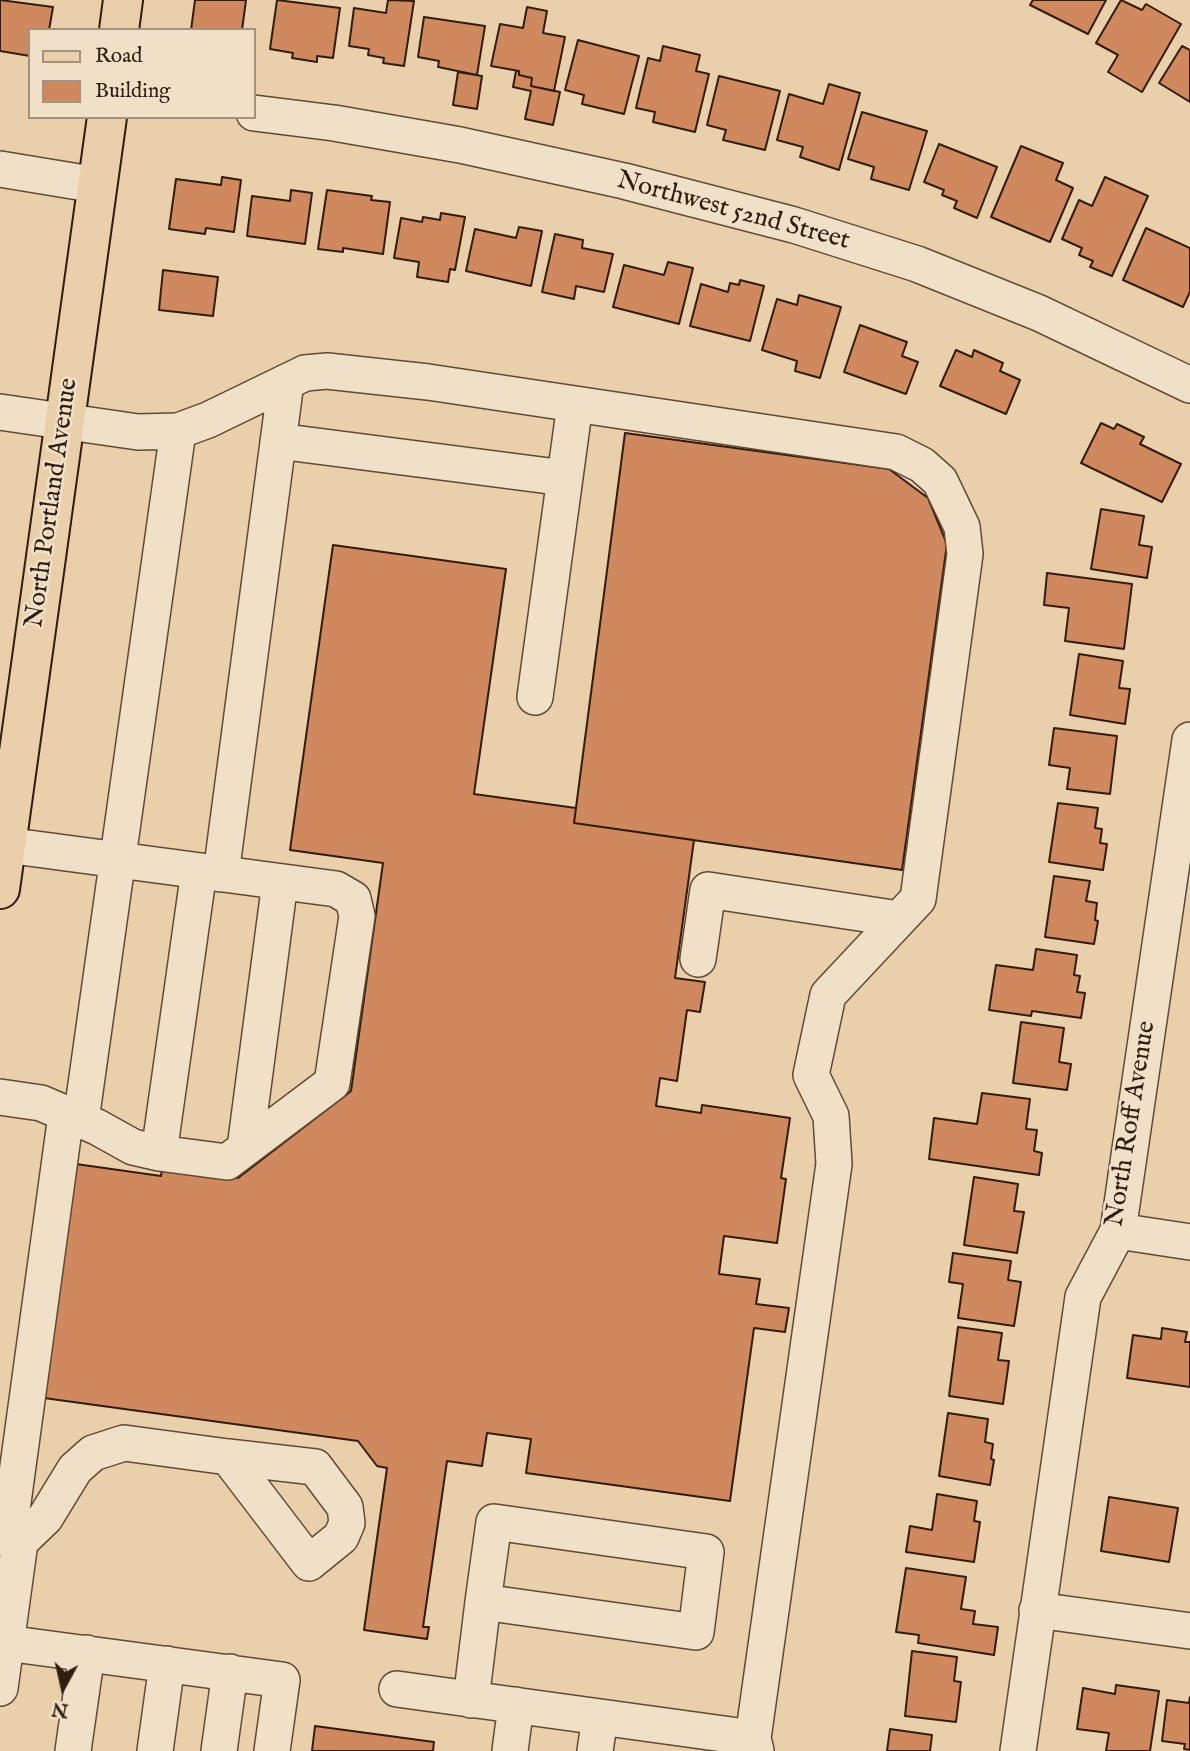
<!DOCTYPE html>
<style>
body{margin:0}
#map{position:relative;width:1190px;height:1751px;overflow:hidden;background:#ead0aa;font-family:"IM FELL English",serif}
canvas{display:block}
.legend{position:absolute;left:28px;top:28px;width:228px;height:91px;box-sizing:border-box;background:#f1e0c8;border:2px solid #a4927e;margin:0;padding:9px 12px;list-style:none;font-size:21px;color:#311d0f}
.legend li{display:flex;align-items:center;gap:14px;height:35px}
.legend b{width:35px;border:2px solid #a4927e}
.north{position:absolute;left:28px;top:1653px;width:70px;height:70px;-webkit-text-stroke:5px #f1e0c8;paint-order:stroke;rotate:188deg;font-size:19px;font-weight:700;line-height:28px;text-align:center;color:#311d0f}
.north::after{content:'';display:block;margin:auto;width:24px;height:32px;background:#311d0f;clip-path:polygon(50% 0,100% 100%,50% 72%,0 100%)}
</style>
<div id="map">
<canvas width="1190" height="1751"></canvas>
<ul class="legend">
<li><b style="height:9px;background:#ead0aa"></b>Road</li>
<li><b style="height:19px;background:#d0895f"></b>Building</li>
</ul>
<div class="north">N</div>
</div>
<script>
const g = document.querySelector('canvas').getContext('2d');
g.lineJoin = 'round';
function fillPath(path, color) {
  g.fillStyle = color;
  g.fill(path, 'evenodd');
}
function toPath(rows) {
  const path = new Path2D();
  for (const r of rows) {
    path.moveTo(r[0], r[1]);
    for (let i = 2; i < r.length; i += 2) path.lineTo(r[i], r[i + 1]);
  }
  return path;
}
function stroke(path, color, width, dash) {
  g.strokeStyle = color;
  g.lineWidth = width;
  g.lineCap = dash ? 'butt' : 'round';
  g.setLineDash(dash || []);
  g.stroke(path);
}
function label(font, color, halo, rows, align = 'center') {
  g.font = font + ' "IM FELL English",serif';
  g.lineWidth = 5;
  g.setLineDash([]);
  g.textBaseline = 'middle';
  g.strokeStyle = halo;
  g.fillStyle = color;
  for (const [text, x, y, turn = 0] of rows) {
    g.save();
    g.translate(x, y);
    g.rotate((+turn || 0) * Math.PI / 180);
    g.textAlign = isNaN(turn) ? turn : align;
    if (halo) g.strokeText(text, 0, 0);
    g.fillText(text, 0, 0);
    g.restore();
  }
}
const building = toPath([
 [0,0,53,7,49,30,30,30,30,56,0,51,0,0],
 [195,0,246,0,242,30,191,30,195,0],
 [277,0,340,8,333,58,317,56,317,62,292,58,293,53,270,49,277,0],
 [388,0,414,1,404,66,383,63,384,58,368,55,369,49,349,46,354,8,386,13,388,0],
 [1033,0,1106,0,1088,34,1030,5,1033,0],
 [1121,0,1142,10,1146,4,1181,24,1142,92,1108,72,1118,55,1096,43,1121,0],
 [527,7,547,11,543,33,565,37,554,91,531,86,532,78,519,75,519,71,491,66,500,24,523,28,527,7],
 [424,17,485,26,477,75,438,67,439,61,418,57,424,17],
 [578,40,639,56,624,114,582,104,584,95,565,90,578,40],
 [663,46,700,55,696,71,709,74,695,132,653,122,655,112,636,108,648,58,660,61,663,46],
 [1182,46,1190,50,1190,102,1159,83,1182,46],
 [516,71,519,71,519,75,532,78,531,86,560,92,553,125,525,119,531,91,513,87,516,71],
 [458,72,482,76,477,109,453,105,458,72],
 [719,76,780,91,765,150,723,140,726,130,707,125,719,76],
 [829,84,860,93,839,170,800,157,803,147,777,140,789,94,823,104,829,84],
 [862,112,927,131,909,190,871,179,874,167,848,159,862,112],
 [939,144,997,167,977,218,954,208,957,201,942,195,944,190,924,182,939,144],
 [1021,146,1063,163,1056,180,1073,188,1050,242,991,217,1021,146],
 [222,177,241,180,234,232,206,228,205,234,169,229,176,179,221,185,222,177],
 [1105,177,1148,196,1112,276,1090,267,1093,261,1079,255,1082,248,1062,239,1079,200,1092,206,1105,177],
 [291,190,312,193,305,244,247,236,252,196,290,201,291,190],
 [327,190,372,196,371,200,390,202,383,254,343,248,343,252,318,249,327,190],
 [441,213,465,217,455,270,450,269,448,282,417,277,419,262,394,258,401,218,422,222,423,217,440,220,441,213],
 [519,227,542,231,531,286,466,271,475,229,516,238,519,227],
 [1146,228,1190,248,1190,292,1183,307,1123,280,1146,228],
 [555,234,583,240,582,248,613,254,604,292,576,286,574,299,542,292,555,234],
 [668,262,693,268,679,324,613,307,624,265,664,275,668,262],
 [163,270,218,277,213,316,159,310,163,270],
 [740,280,764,286,750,341,690,326,701,284,728,292,730,283,739,285,740,280],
 [799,295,841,307,820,378,795,371,797,361,762,350,777,299,797,305,799,295],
 [860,325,907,342,902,356,918,362,906,394,844,372,860,325],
 [956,350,972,357,974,350,1003,363,1000,371,1020,380,1006,414,940,386,956,350],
 [1101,423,1114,429,1117,424,1144,437,1140,444,1181,464,1162,502,1081,463,1101,423],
 [625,433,889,469,928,498,947,544,902,870,574,823,625,433],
 [1101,509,1144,516,1139,545,1152,547,1147,578,1091,569,1101,509],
 [333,545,506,569,474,794,576,808,574,823,694,840,675,978,705,982,700,1012,687,1010,677,1081,660,1078,656,1106,701,1113,702,1105,790,1118,781,1178,786,1179,777,1243,724,1236,719,1274,760,1279,756,1304,789,1308,785,1332,754,1328,730,1501,526,1473,531,1439,487,1433,482,1466,447,1461,423,1627,429,1627,427,1639,364,1630,387,1468,377,1466,358,1441,44,1398,76,1164,161,1176,162,1168,238,1178,351,1091,383,863,290,850,333,545],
 [1047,573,1132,584,1124,649,1065,641,1069,608,1044,605,1047,573],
 [1079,654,1123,661,1119,688,1130,689,1125,724,1070,715,1079,654],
 [1054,728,1117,736,1110,794,1067,789,1070,768,1049,765,1054,728],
 [1058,803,1098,808,1095,828,1102,829,1100,843,1107,844,1103,870,1049,862,1058,803],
 [1054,876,1090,881,1086,901,1097,903,1095,920,1098,921,1094,944,1045,937,1054,876],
 [1036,949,1077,955,1074,975,1080,976,1077,992,1085,993,1081,1018,1032,1011,1031,1016,989,1010,996,965,1033,970,1036,949],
 [1021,1022,1064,1028,1059,1062,1071,1064,1067,1090,1013,1083,1021,1022],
 [982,1093,1030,1099,1026,1129,1037,1130,1034,1151,1042,1153,1039,1175,929,1159,934,1118,977,1124,982,1093],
 [974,1177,1018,1184,1014,1211,1024,1212,1017,1253,964,1245,974,1177],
 [953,1253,1011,1261,1008,1280,1021,1282,1014,1326,958,1318,963,1284,949,1282,953,1253],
 [958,1327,1002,1333,998,1360,1009,1361,1003,1404,949,1396,958,1327],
 [1162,1328,1187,1332,1185,1342,1190,1342,1190,1387,1127,1378,1133,1335,1161,1339,1162,1328],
 [948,1413,988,1419,985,1442,993,1444,991,1459,994,1460,990,1485,939,1476,948,1413],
 [937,1494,977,1501,974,1521,980,1522,974,1562,906,1552,910,1526,932,1530,937,1494],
 [1109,1497,1178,1508,1169,1562,1101,1551,1109,1497],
 [906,1568,966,1577,961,1609,975,1611,973,1624,998,1627,994,1655,918,1643,919,1635,896,1632,906,1568],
 [912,1651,957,1657,954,1681,961,1682,956,1722,905,1716,912,1651],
 [1116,1685,1159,1691,1150,1751,1106,1751,1109,1733,1077,1729,1083,1688,1115,1694,1116,1685],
 [1190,1697,1190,1750,1184,1749,1185,1744,1162,1741,1167,1700,1189,1703,1190,1697],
 [315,1726,434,1742,433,1751,312,1751,315,1726],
 [890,1729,932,1735,930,1751,887,1751,890,1729]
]);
fillPath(building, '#d0895f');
stroke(building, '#311d0f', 2);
const minor = toPath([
 [254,113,334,123,460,145,624,181,794,225,917,264,1039,313,1190,385],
 [0,169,97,185],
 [0,412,138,432,178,431,208,420,305,373,327,371,428,382,896,452,922,465,940,481,962,527,965,554,918,899,828,995,811,1075,831,1116,834,1164,753,1738,756,1751],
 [278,441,565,478],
 [535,697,575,404],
 [221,874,286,382],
 [698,959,708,890,899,919],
 [0,1097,41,1103,97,1127,133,1147,159,1153,227,1162,332,1083,357,916,353,899,336,889,6,845],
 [81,1120,178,431],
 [245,1148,280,882],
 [159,1153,199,871],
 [1118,1231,1190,1242],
 [0,1538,20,1542,0,1688],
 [8,1539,66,1115],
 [20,1542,45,1518,75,1469,93,1453,124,1443,228,1457,309,1563,341,1537,347,1523,345,1507,315,1467,228,1457],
 [1037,1610,1190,1631],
 [6,1643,282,1680,272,1751],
 [397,1689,753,1738],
 [471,1700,483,1602,494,1522,706,1552,696,1632,483,1602],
 [73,1751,87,1653],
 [155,1751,167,1664],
 [219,1751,230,1672],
 [510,1751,516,1705],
 [595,1751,600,1717],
 [1018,1751,1083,1297,1118,1231,1190,740]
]);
const major = toPath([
 [119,30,123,0],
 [0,889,107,117]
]);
stroke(minor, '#5f4a36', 38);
stroke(major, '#311d0f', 42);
stroke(minor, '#f1e0c8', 35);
stroke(major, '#ead0aa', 38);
label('26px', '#311d0f', '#f1e0c8', [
 ["Northwest 52nd Street",733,212,15],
 ["North Portland Avenue",53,503,-82],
 ["North Roff Avenue",1132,1124,-81]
]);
</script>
